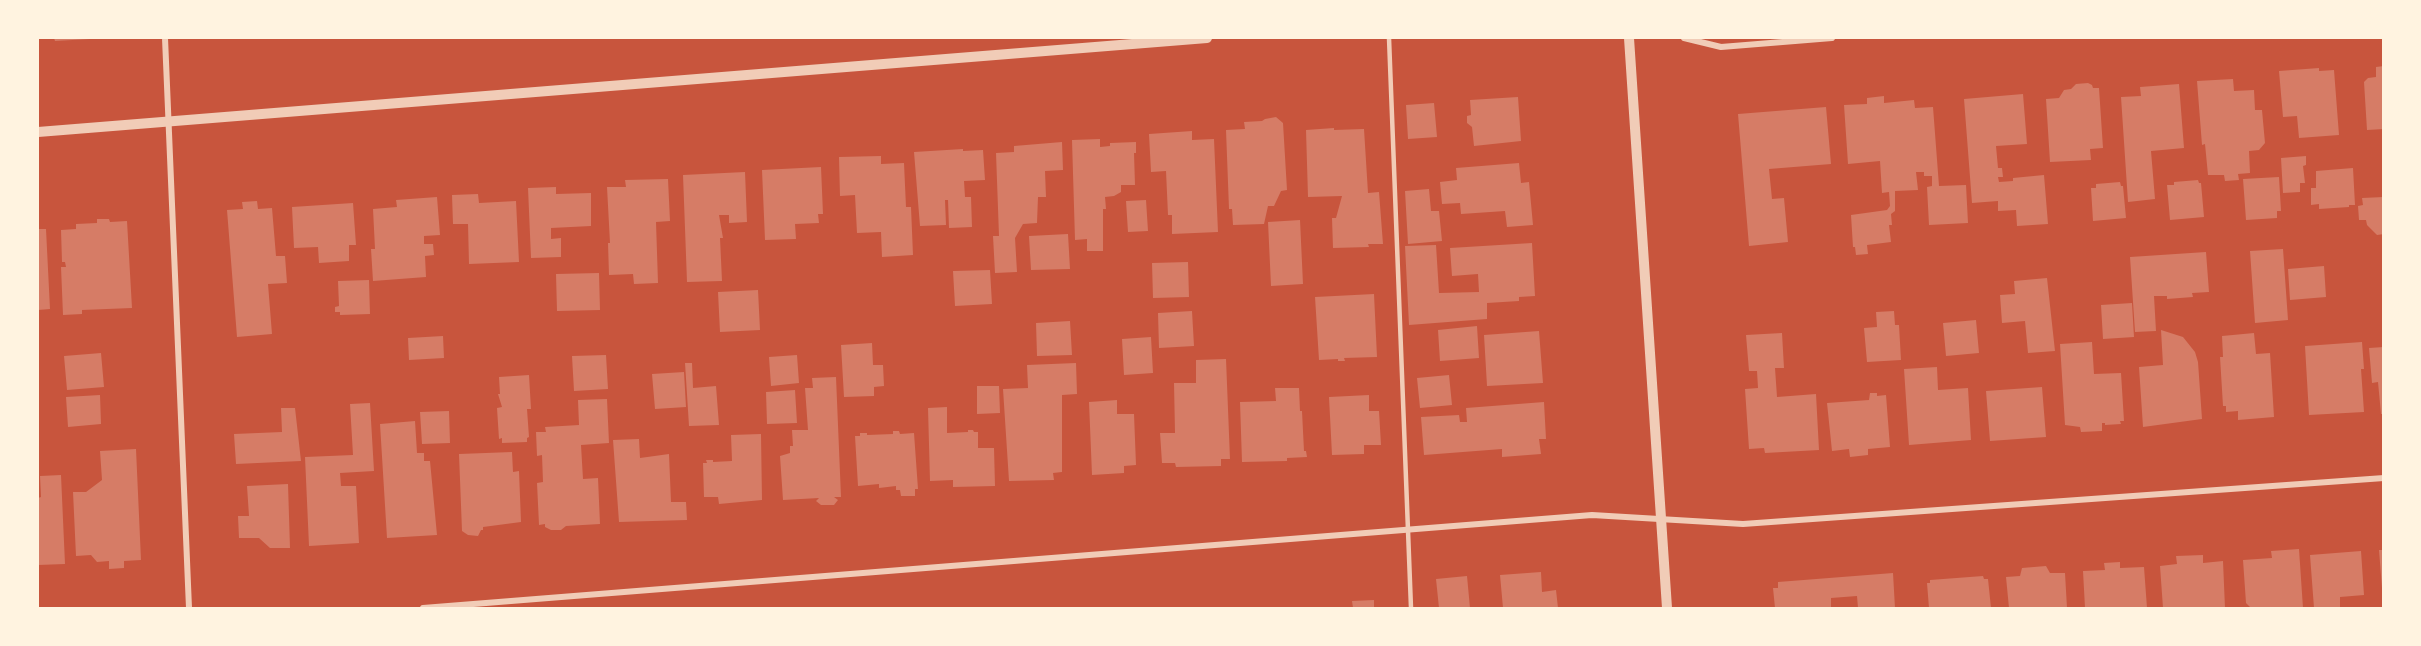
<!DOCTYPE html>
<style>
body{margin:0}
#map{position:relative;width:2421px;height:646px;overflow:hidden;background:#c8553d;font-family:"PT Serif",serif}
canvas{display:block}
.frame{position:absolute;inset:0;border:39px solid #fff3e0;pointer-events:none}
</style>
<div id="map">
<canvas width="2421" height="646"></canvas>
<div class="frame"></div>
</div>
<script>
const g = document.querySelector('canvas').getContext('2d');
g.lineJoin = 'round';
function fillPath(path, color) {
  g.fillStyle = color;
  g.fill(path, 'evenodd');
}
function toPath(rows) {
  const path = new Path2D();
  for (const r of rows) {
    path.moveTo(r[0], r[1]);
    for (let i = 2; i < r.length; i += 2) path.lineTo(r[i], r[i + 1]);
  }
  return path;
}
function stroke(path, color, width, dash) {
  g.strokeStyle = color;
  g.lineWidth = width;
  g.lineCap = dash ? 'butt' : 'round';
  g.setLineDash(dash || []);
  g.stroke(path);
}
fillPath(toPath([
 [54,38,90,38,90,39,55,41],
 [2384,66,2384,129,2367,130,2364,82,2368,78,2376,77,2376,67],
 [2319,68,2319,71,2334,70,2339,135,2299,138,2297,116,2283,117,2279,71],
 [2233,79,2234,91,2254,90,2255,110,2262,110,2265,143,2259,150,2249,151,2250,173,2238,174,2239,180,2225,181,2224,175,2208,175,2205,144,2202,145,2197,81],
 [2088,83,2092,85,2093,88,2099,88,2103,148,2090,149,2091,160,2050,162,2046,99,2059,98,2064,90,2071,89,2076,84],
 [2179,84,2184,148,2151,151,2155,199,2128,202,2121,97,2141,96,2140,87],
 [2023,94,2027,144,1996,146,1998,168,2002,168,2003,177,1998,177,1999,182,2013,181,2013,178,2044,175,2048,224,2017,226,2016,210,1998,211,1998,201,1972,203,1964,99],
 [1884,96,1884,103,1914,100,1915,108,1933,107,1939,186,1966,185,1968,223,1929,225,1927,187,1932,186,1932,176,1924,176,1924,172,1916,172,1918,190,1895,191,1895,211,1891,214,1892,225,1889,225,1891,242,1867,245,1868,254,1856,255,1855,247,1853,247,1851,215,1887,210,1890,206,1889,192,1882,193,1880,161,1848,164,1844,105,1867,104,1867,98],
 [1518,97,1521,141,1474,146,1472,127,1467,123,1467,116,1471,115,1470,100],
 [1434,103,1437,137,1408,139,1406,105],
 [1826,107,1831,164,1769,169,1772,199,1784,198,1788,242,1749,246,1738,114],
 [1276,117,1283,123,1287,190,1281,191,1274,206,1268,206,1264,224,1233,225,1232,209,1229,209,1226,130,1245,129,1244,122,1262,121,1265,119],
 [1334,128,1334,130,1364,129,1368,193,1379,192,1383,244,1368,244,1369,247,1333,248,1332,218,1336,218,1342,196,1308,197,1306,130],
 [1192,131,1192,140,1214,139,1218,232,1172,234,1172,215,1168,215,1166,171,1151,172,1149,134],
 [1100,139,1100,147,1110,146,1110,143,1136,142,1136,153,1134,153,1135,185,1121,185,1121,192,1114,196,1105,197,1106,209,1103,209,1103,251,1087,251,1087,239,1075,240,1072,140],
 [1062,142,1063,170,1045,171,1046,197,1038,197,1037,223,1023,224,1015,238,1017,272,995,273,993,236,999,236,996,153,1014,152,1014,146],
 [963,149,963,151,983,150,985,180,964,181,965,197,971,197,972,227,949,228,948,200,945,200,946,225,920,226,914,152],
 [881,156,881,164,904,163,906,207,911,207,913,255,882,257,881,232,857,233,855,195,840,196,839,157],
 [2306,156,2306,165,2303,166,2305,183,2300,183,2300,192,2283,193,2281,158],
 [1519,163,1521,183,1529,182,1533,225,1507,227,1505,211,1461,214,1460,203,1442,204,1440,182,1457,180,1456,168],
 [821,167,823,214,818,214,819,223,795,224,796,239,765,240,762,170],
 [2353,168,2355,205,2349,205,2349,207,2319,209,2319,204,2311,205,2311,188,2316,188,2316,171],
 [745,172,747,222,729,223,729,215,719,215,723,238,720,238,722,281,687,282,683,175],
 [2279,177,2281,211,2277,211,2277,218,2246,220,2243,179],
 [668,179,670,221,656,222,658,283,634,284,633,274,609,275,608,243,610,243,607,187,626,187,625,180],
 [2198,180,2199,183,2201,183,2204,217,2170,220,2167,185,2174,185,2174,182],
 [2120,182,2121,186,2123,186,2126,218,2093,221,2091,188,2096,188,2096,184],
 [556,187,556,194,591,193,591,226,551,228,551,239,561,238,561,257,531,258,528,188],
 [1429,189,1431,211,1439,211,1442,241,1408,244,1405,191],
 [478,194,479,203,516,201,519,262,469,264,468,224,453,224,452,195],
 [437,197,440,235,424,236,424,244,433,244,434,255,425,256,426,277,373,281,371,249,375,249,373,209,397,207,396,200],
 [2384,197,2384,234,2377,235,2367,225,2366,220,2359,220,2358,206,2363,205,2362,198],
 [1146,200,1148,231,1128,232,1126,201],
 [257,201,258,209,272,208,276,256,285,256,287,283,268,284,272,334,237,337,227,210,243,209,242,202],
 [353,203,356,245,349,245,349,261,319,263,318,247,294,248,292,207],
 [97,219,109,219,110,222,127,221,132,308,82,310,82,314,63,315,61,267,66,267,65,262,62,262,61,230,76,229,76,224,97,223],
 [1300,220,1303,284,1271,286,1268,222],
 [38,229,46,229,50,309,38,310],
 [1068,234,1070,269,1031,270,1029,236],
 [1532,243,1535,296,1519,297,1519,301,1487,303,1487,319,1409,325,1405,246,1436,245,1439,293,1479,292,1478,274,1452,276,1450,248],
 [2283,249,2288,320,2255,323,2250,251],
 [2206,252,2209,292,2192,293,2193,297,2167,299,2167,296,2154,296,2156,331,2135,332,2130,257],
 [1188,262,1189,297,1153,298,1152,263],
 [2324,266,2326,297,2290,300,2288,269],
 [990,270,992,304,955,306,953,271],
 [599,273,600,310,557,311,556,274],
 [2047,278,2055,351,2028,353,2025,321,2002,323,2000,295,2015,294,2014,281],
 [369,280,370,314,340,315,340,312,335,312,335,307,339,306,338,281],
 [758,290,760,330,720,332,718,292],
 [1374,294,1377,357,1344,358,1345,361,1338,361,1338,359,1319,360,1315,297],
 [2132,303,2134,337,2103,339,2101,305],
 [1192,311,1194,346,1159,348,1158,313],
 [1894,311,1895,325,1899,325,1901,360,1867,362,1864,328,1877,327,1876,312],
 [1976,320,1979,353,1946,356,1943,323],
 [1070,321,1072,355,1037,356,1036,323],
 [1477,326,1479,358,1440,361,1438,330],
 [2161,330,2183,337,2195,352,2198,362,2202,419,2143,427,2139,367,2163,365],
 [1539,331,1543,383,1487,386,1484,335],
 [1782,333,1784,368,1775,368,1777,397,1816,394,1819,450,1765,453,1764,448,1749,449,1745,389,1758,388,1757,371,1749,371,1746,335],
 [2254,333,2256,354,2270,353,2274,417,2238,420,2238,411,2226,412,2226,406,2223,406,2220,357,2223,357,2222,336],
 [443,336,444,358,409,360,408,338],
 [1151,337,1153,373,1124,375,1122,339],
 [2092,342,2094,374,2121,373,2124,421,2120,421,2121,424,2105,425,2105,423,2102,423,2102,431,2081,432,2080,427,2065,425,2060,344],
 [2362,342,2364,369,2361,369,2364,412,2309,415,2305,346],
 [872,343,873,365,883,365,884,386,874,387,874,396,844,397,841,345],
 [2384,347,2384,414,2381,414,2378,382,2372,383,2369,348],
 [101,353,104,387,67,390,64,356],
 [606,355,608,389,574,391,572,356],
 [797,355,799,383,771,386,769,357],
 [1226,359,1230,459,1221,459,1221,466,1176,467,1175,463,1162,463,1160,433,1175,433,1174,383,1196,383,1196,360],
 [685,363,692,363,693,388,716,386,719,425,689,426],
 [1076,363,1077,394,1062,395,1062,472,1053,473,1054,480,1009,481,1003,389,1028,388,1027,365],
 [1937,367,1938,390,1968,388,1971,440,1909,445,1904,369],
 [684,372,686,407,655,409,652,374],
 [529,375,531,409,527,409,529,437,527,438,527,442,502,443,502,438,499,439,497,408,502,407,498,394,500,394,499,377],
 [1449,375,1452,405,1420,408,1417,378],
 [836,377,841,497,834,497,838,500,834,505,821,505,816,501,819,498,783,500,780,456,790,453,790,446,793,446,792,430,808,430,805,388,813,388,812,378],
 [977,386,999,386,1000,413,977,414],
 [2042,387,2046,437,1990,441,1986,391],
 [1275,388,1299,388,1300,411,1302,411,1304,451,1306,451,1307,457,1287,458,1287,461,1242,462,1240,402,1276,401],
 [795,390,797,423,767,424,766,392],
 [1870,393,1877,393,1877,396,1886,395,1890,447,1868,449,1868,455,1850,457,1849,449,1832,451,1827,403,1869,400],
 [100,395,101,424,68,427,66,397],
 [1369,395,1369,411,1379,411,1381,445,1364,445,1364,454,1332,455,1329,397],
 [607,399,609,443,581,445,583,479,598,478,600,524,566,526,561,530,551,530,545,527,545,524,539,525,537,483,543,482,542,455,537,456,536,432,546,432,545,427,579,425,578,400],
 [1117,400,1117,414,1134,414,1136,465,1124,466,1124,473,1092,475,1089,402],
 [1544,402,1546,439,1539,439,1541,454,1502,457,1502,449,1424,455,1421,417,1459,415,1460,422,1467,422,1466,408],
 [370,403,374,471,340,473,341,486,356,486,359,543,309,546,305,457,353,455,350,404],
 [947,407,947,433,968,432,968,430,973,430,974,432,978,432,978,448,994,448,995,486,953,487,953,480,930,481,928,408],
 [281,408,295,408,301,461,236,464,234,434,282,432],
 [449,411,450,443,422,444,420,412],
 [415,421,417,453,424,453,424,461,430,461,437,535,387,538,380,424],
 [893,431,899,431,900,434,914,433,918,489,915,489,915,496,901,496,900,490,896,490,896,486,879,488,879,484,858,486,855,436,860,436,860,433,867,433,867,435,893,434],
 [761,434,762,500,719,504,718,497,704,497,703,463,707,463,706,460,713,460,713,462,732,461,731,435],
 [639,439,640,458,669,454,671,502,686,502,687,520,619,522,613,440],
 [136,449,141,560,124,561,124,568,109,569,109,561,97,562,91,555,76,556,73,492,86,492,102,480,100,451],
 [512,452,513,472,519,471,521,522,483,527,483,530,481,530,478,536,468,535,462,531,459,454],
 [61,475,65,564,38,565,38,498,41,497,40,476],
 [288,484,290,548,270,548,259,538,239,538,238,516,249,516,247,486],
 [2299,549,2303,608,2251,608,2246,603,2243,560,2272,558,2271,551],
 [2379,550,2384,550,2384,588,2382,588],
 [2361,551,2364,595,2340,597,2340,608,2314,608,2310,555],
 [2203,555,2203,563,2223,561,2225,608,2163,608,2160,566,2177,564,2176,556],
 [2120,562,2120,568,2144,567,2147,608,2085,608,2083,571,2105,570,2104,563],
 [2046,566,2050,573,2065,573,2067,608,2009,608,2006,577,2020,576,2022,568],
 [1541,572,1542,592,1556,590,1558,608,1503,608,1500,575],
 [1893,573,1895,608,1858,608,1857,596,1831,598,1831,608,1775,608,1773,588,1778,588,1778,582],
 [1467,576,1470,608,1439,608,1436,579],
 [1983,576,1984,579,1988,579,1991,608,1929,608,1927,583,1930,583,1930,580],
 [1374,600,1374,608,1353,608,1352,601]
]), '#d67c66');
stroke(toPath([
 [1389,38,1411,608]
]), '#f1ccb7', 4.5);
stroke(toPath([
 [165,38,189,608],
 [1684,38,1721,47,1832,38],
 [423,608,1592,515,1743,524,2384,478]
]), '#f1ccb7', 6);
stroke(toPath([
 [1629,38,1667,608],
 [38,132,1207,38]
]), '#f1ccb7', 10);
</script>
